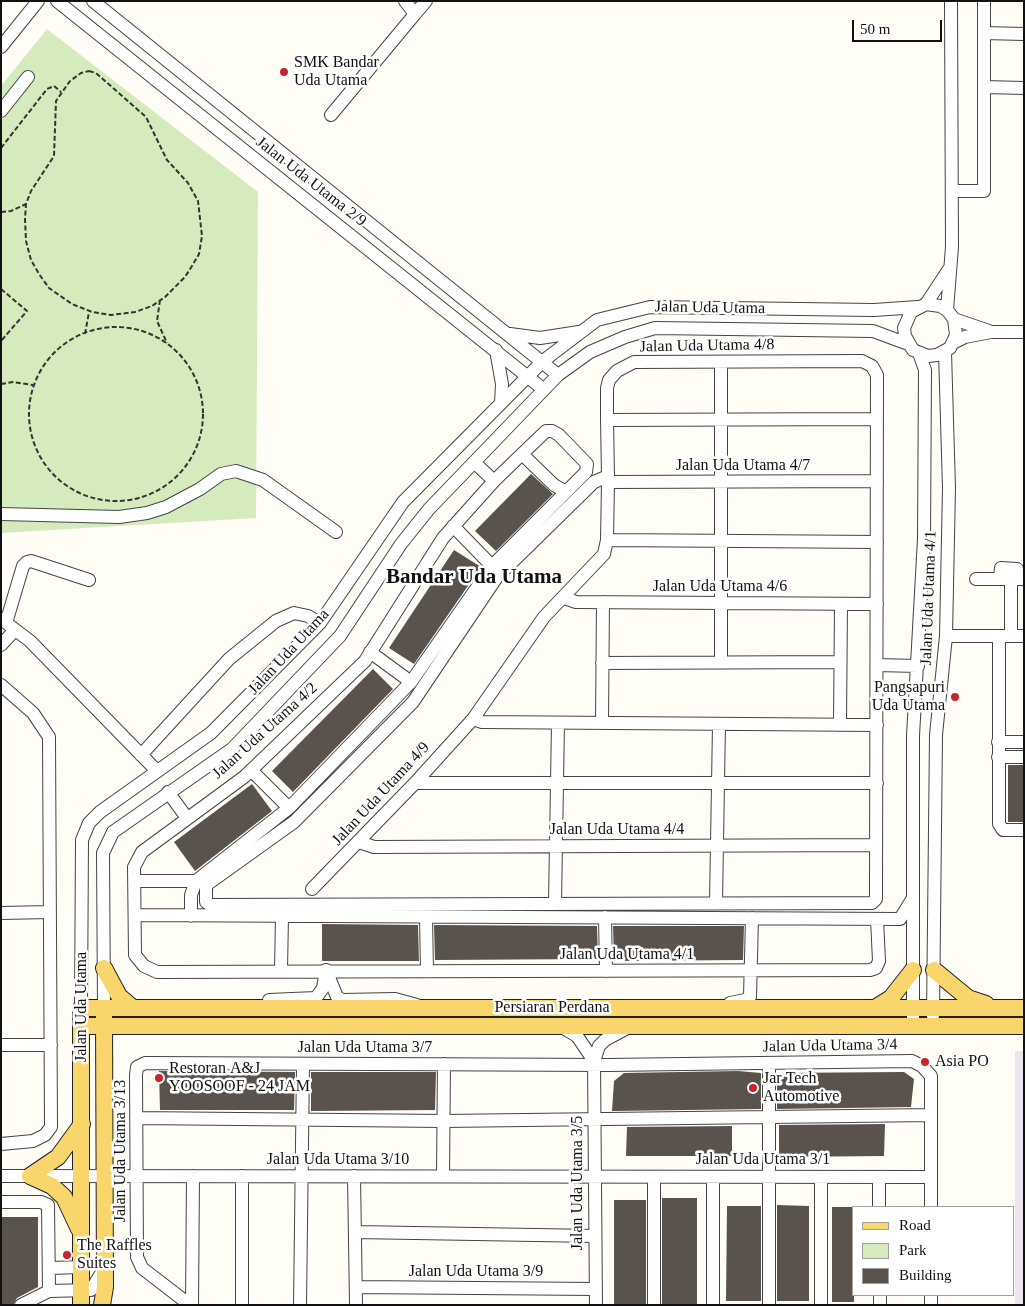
<!DOCTYPE html>
<style>
body{margin:0}
#map{position:relative;width:1025px;height:1306px;overflow:hidden;background:#fffdf5;font-family:"Times New Roman",serif}
canvas{display:block}
.frame{position:absolute;inset:0;border:2px solid #111;pointer-events:none}
.legend{position:absolute;left:852px;top:1206px;width:162px;height:90px;box-sizing:border-box;background:#fff;border:1px solid #a0a0a0;margin:0;padding:6px 9px;list-style:none;font-size:15px;color:#111}
.legend li{display:flex;align-items:center;gap:10px;height:25px}
.legend b{width:25px;border:1px solid #a0a0a0}
.scale{position:absolute;left:852px;top:20px;width:90px;height:22px;box-sizing:border-box;border:2px solid #111;border-top:0;padding-left:6px;font-size:15px;line-height:18px;white-space:nowrap;color:#111;-webkit-text-stroke:4px #fff;paint-order:stroke}
</style>
<div id="map">
<canvas width="1025" height="1306"></canvas>
<div class="frame"></div>
<ul class="legend">
<li><b style="height:6px;background:#f9d66b"></b>Road</li>
<li><b style="height:14px;background:#d5ebbd"></b>Park</li>
<li><b style="height:14px;background:#5a524d"></b>Building</li>
</ul>
<div class="scale">50 m</div>
</div>
<script>
const g = document.querySelector('canvas').getContext('2d');
g.lineJoin = 'round';
function fillPath(path, color) {
  g.fillStyle = color;
  g.fill(path, 'evenodd');
}
function toPath(rows) {
  const path = new Path2D();
  for (const r of rows) {
    if (r.length === 3) {
      path.moveTo(r[0] + r[2], r[1]);
      path.arc(r[0], r[1], r[2], 0, 2 * Math.PI);
      continue;
    }
    path.moveTo(r[0], r[1]);
    for (let i = 2; i < r.length; i += 2) path.lineTo(r[i], r[i + 1]);
  }
  return path;
}
function stroke(path, color, width, dash) {
  g.strokeStyle = color;
  g.lineWidth = width;
  g.lineCap = dash ? 'butt' : 'round';
  g.setLineDash(dash || []);
  g.stroke(path);
}
function label(font, color, halo, rows, align = 'center') {
  g.font = font + ' "Times New Roman",serif';
  g.lineWidth = 5;
  g.setLineDash([]);
  g.textBaseline = 'middle';
  g.strokeStyle = halo;
  g.fillStyle = color;
  for (const [text, x, y, turn = 0] of rows) {
    g.save();
    g.translate(x, y);
    g.rotate((+turn || 0) * Math.PI / 180);
    g.textAlign = isNaN(turn) ? turn : align;
    if (halo) g.strokeText(text, 0, 0);
    g.fillText(text, 0, 0);
    g.restore();
  }
}
fillPath(toPath([
 [1015,1051,1024,1051,1024,1305,1015,1305]
]), '#eee6ef');
fillPath(toPath([
 [47,29,258,192,256,518,1,533,1,86]
]), '#d5ebbd');
fillPath(toPath([
 [531,474,553,494,496,551,475,531],
 [454,550,481,567,414,664,389,648],
 [373,669,393,689,293,792,272,771],
 [1008,765,1024,765,1024,822,1008,822],
 [252,784,272,811,195,871,174,842],
 [322,924,418,925,419,961,322,961],
 [434,925,597,926,598,959,435,960],
 [613,926,744,926,743,960,614,961],
 [159,1071,295,1072,294,1110,160,1110],
 [738,1071,761,1073,761,1109,612,1111,614,1081,624,1073],
 [311,1072,436,1072,435,1110,311,1111],
 [904,1072,914,1079,911,1107,777,1109,777,1073],
 [885,1124,884,1156,779,1157,779,1125],
 [732,1126,732,1156,626,1156,627,1127],
 [662,1198,697,1198,697,1305,662,1305],
 [614,1200,646,1200,646,1305,614,1305],
 [777,1205,809,1206,809,1301,777,1301],
 [727,1206,761,1206,761,1301,726,1301],
 [832,1207,854,1207,854,1302,832,1302],
 [1,1217,38,1217,38,1287,17,1298,13,1305,1,1305]
]), '#5a524d');
const minor = toPath([
 [57,1,543,389],
 [93,1,558,375],
 [415,14,426,1],
 [984,33,1024,34],
 [1,47,38,1],
 [984,87,1024,88],
 [1,111,28,77],
 [331,115,415,14,405,1],
 [952,191,984,191,984,1],
 [926,304,949,269],
 [947,310,940,306,926,304,911,312,904,328,905,336,913,350,928,356,937,355,950,348,956,335,954,319,947,310,952,247,951,1],
 [954,319,989,331],
 [510,334,540,338,579,332],
 [953,343,965,337,991,332,1024,332],
 [496,350,502,384,501,403],
 [721,362,721,662],
 [607,420,877,419],
 [522,454,554,485,566,492,586,472,587,464,559,435,552,431,546,431,522,454,494,481,443,538,365,661,244,777,142,852,134,867,135,955,144,966,157,972,870,970,876,968,879,961,877,919],
 [474,462,494,481],
 [608,482,877,481],
 [1,514,119,517,147,513,166,507,200,489,221,474,236,471,263,480,336,532],
 [453,526,492,566],
 [607,540,877,542],
 [976,579,1024,579],
 [1000,579,1001,568,1017,569,1018,579],
 [564,598,576,602,877,604],
 [1,619,30,641,156,770],
 [6,623,23,566,27,562,31,561,89,580],
 [946,636,1024,636],
 [999,636,999,824,1003,830,1024,830],
 [1011,636,1011,579],
 [1,645,15,630],
 [370,652,411,682],
 [602,663,840,662],
 [877,665,918,666],
 [1,685,33,713,49,737,51,1127,45,1135,33,1141,1,1144],
 [473,719,482,722,877,725],
 [602,723,603,602],
 [840,725,841,604],
 [998,742,1024,742],
 [141,755,229,659,276,621,294,613,308,616,320,623],
 [998,757,1024,757],
 [251,770,289,808],
 [415,783,877,783],
 [168,792,187,818],
 [359,842,374,847,876,845],
 [135,881,196,881],
 [312,889,415,783,473,719,544,617,604,554,607,540,608,482,608,476,607,420,607,388,609,380,617,371,634,362,862,361,872,366,877,375,876,899,872,903,210,905,206,902,206,885,294,822,413,702,497,577,594,482,608,476],
 [716,903,719,724],
 [555,904,558,723],
 [1,913,50,912],
 [135,915,900,919,913,898],
 [191,916,191,895,196,881,289,808,411,682,492,566,566,492],
 [426,917,427,971],
 [605,917,606,971],
 [281,970,282,916],
 [326,970,337,997,342,1000,395,999,417,1005],
 [269,1000,316,998,323,988,326,970],
 [730,1003,745,1000,750,997,752,918],
 [81,1008,82,840,89,823,100,812,211,733,320,623,403,502,543,361,597,320,650,307,874,310,918,307],
 [104,1008,103,853,113,832,232,749,340,636,401,544,429,509,558,375,590,352,625,337,655,328,873,331,908,344],
 [933,1016,936,735,946,636,949,488,945,352],
 [560,1026,577,1036,594,1061],
 [913,1026,913,736,924,539,925,370,919,353],
 [1,1045,51,1045],
 [769,1063,769,1305],
 [136,1118,444,1121,931,1115],
 [1,1176,931,1177],
 [242,1176,242,1305],
 [354,1176,356,1305],
 [443,1176,444,1064],
 [654,1177,654,1305],
 [713,1177,713,1305],
 [821,1177,821,1305],
 [879,1177,879,1207],
 [1,1202,41,1202,48,1205,49,1291],
 [355,1232,595,1236],
 [49,1268,83,1267],
 [356,1287,595,1289],
 [880,1295,880,1305],
 [931,1295,931,1305],
 [21,1305,49,1291,91,1290,104,1269],
 [190,1305,142,1268,137,1257,136,1075,137,1067,145,1063,608,1065,912,1061,922,1066,931,1076,931,1207],
 [192,1305,193,1176],
 [300,1305,303,1064],
 [596,1305,594,1061,599,1046,605,1040,629,1027]
]);
const major = toPath([
 [104,968,119,996,133,1008],
 [934,970,968,998,986,1004],
 [875,1008,891,998,913,970],
 [81,1026,1024,1026],
 [30,1176,52,1186,64,1197,79,1229],
 [30,1176,58,1157,82,1124],
 [81,1305,81,1008,1024,1008],
 [102,1305,105,1287,104,1015]
]);
stroke(minor, '#444', 14);
stroke(major, '#222', 18);
stroke(toPath([
 [89,71,96,73,146,117,167,160,188,183,198,201,202,236,199,254,192,266,185,277,165,297,152,306,135,312,111,315,92,312,72,304,49,288,39,274,31,260,26,241,25,219,26,204,31,191,54,156,56,101,70,81,81,73,89,71],
 [1,148,47,89,54,86,61,92],
 [1,212,11,211,26,204],
 [1,289,27,311,1,341],
 [160,300,157,321,167,343],
 [116,414,87],
 [85,334,89,312],
 [1,384,13,382,33,385]
]), '#333', 2, [5, 2.5]);
stroke(minor, '#fff', 12);
stroke(major, '#f9d66b', 16);
for (const [x, y, r, color] of [
 [284,72,5,"#c4262e"],
 [955,697,5,"#c4262e"],
 [925,1062,5,"#c4262e"],
 [159,1078,5,"#c4262e"],
 [753,1088,5,"#c4262e"],
 [67,1255,5,"#c4262e"]
]) {
  const dot = new Path2D();
  dot.arc(x, y, r, 0, 2 * Math.PI);
  g.fillStyle = color;
  g.fill(dot);
  stroke(dot, '#fff', 2);
}
label('16px', '#111', '#fff', [
 ["SMK Bandar",294,63],
 ["Uda Utama",294,81],
 ["Pangsapuri",945,688,"right"],
 ["Uda Utama",945,706,"right"],
 ["Asia PO",935,1062],
 ["Restoran A&J",169,1069],
 ["YOOSOOF - 24 JAM",169,1087],
 ["Jar Tech",763,1079],
 ["Automotive",763,1097],
 ["The Raffles",77,1246],
 ["Suites",77,1264]
], 'left');
label('16px', '#111', '#fff', [
 ["Jalan Uda Utama 2/9",311,182,38],
 ["Jalan Uda Utama",710,308,1],
 ["Jalan Uda Utama 4/8",707,346,-1],
 ["Jalan Uda Utama 4/7",743,466],
 ["Jalan Uda Utama 4/6",720,587],
 ["Jalan Uda Utama 4/1",929,598,-88],
 ["Jalan Uda Utama",289,652,-47],
 ["Jalan Uda Utama 4/2",265,731,-42],
 ["Jalan Uda Utama 4/9",381,794,-47],
 ["Jalan Uda Utama 4/4",617,830],
 ["Jalan Uda Utama 4/1",627,955],
 ["Jalan Uda Utama",82,1007,-90],
 ["Persiaran Perdana",552,1008],
 ["Jalan Uda Utama 3/4",830,1046,-1],
 ["Jalan Uda Utama 3/7",365,1048],
 ["Jalan Uda Utama 3/13",121,1151,-90],
 ["Jalan Uda Utama 3/10",338,1160],
 ["Jalan Uda Utama 3/1",763,1160],
 ["Jalan Uda Utama 3/5",578,1183,-90],
 ["Jalan Uda Utama 3/9",476,1272]
]);
label('bold 21px', '#111', '#fff', [
 ["Bandar Uda Utama",474,578]
]);
</script>
